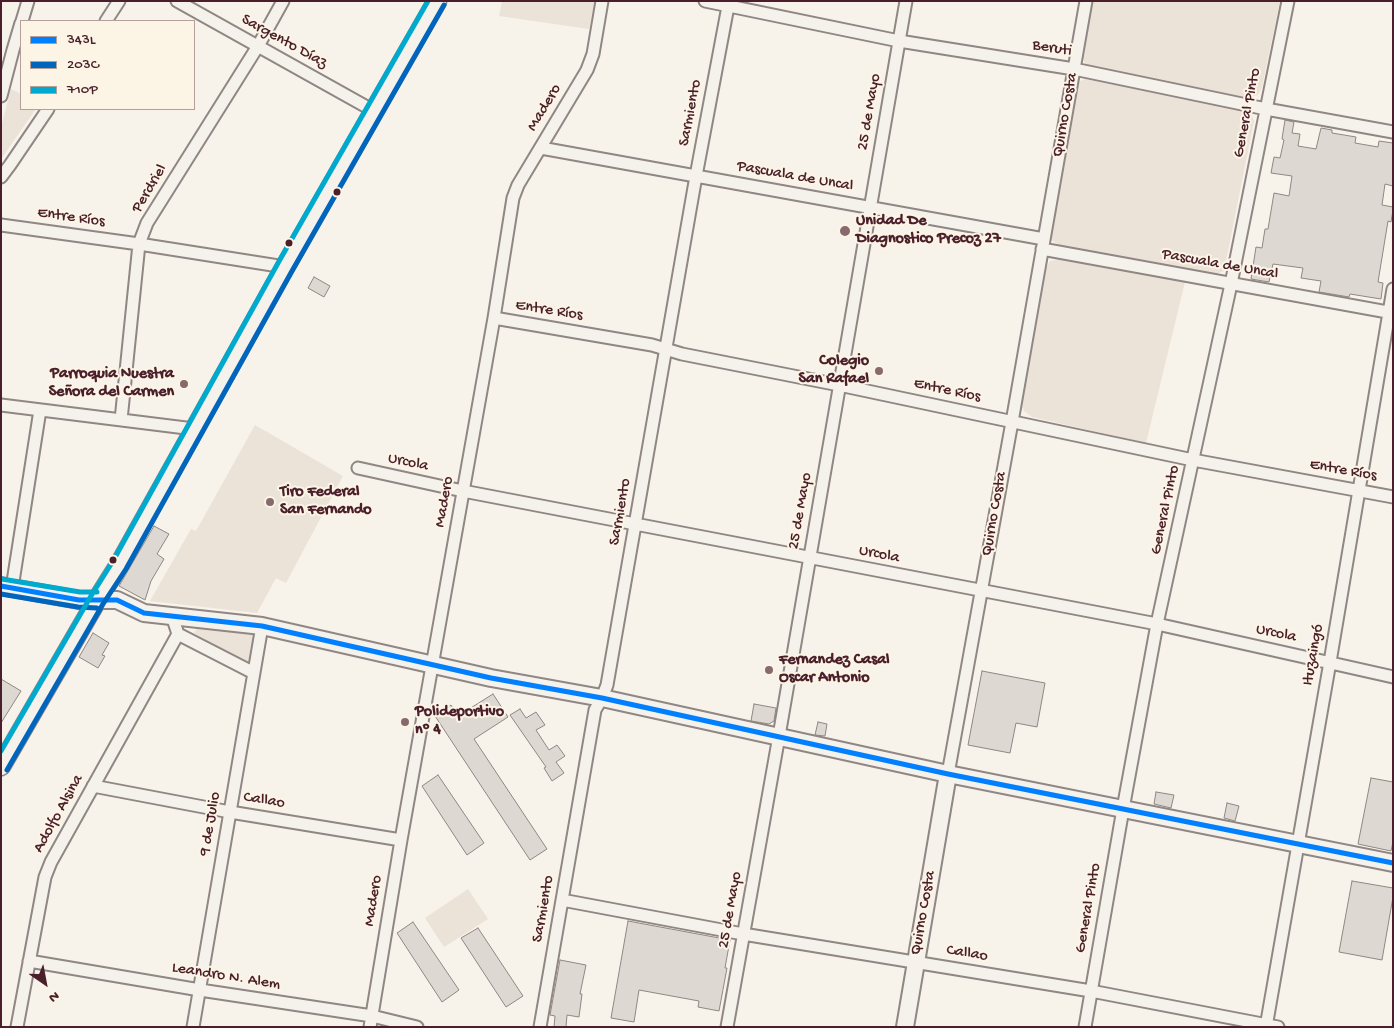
<!DOCTYPE html>
<meta charset="utf-8">
<style>
body{margin:0}
#map{position:relative;width:1394px;height:1028px;overflow:hidden;background:#f7f3ea;font-family:"Gochi Hand",sans-serif}
canvas{display:block}
.frame{position:absolute;inset:0;border:2px solid #4a1f2b;pointer-events:none}
.legend{position:absolute;left:20px;top:20px;width:175px;height:90px;box-sizing:border-box;background:#fcf5e5;border:1px solid #b59f9b;margin:0;padding:6px 9px;list-style:none;font-size:15px;color:#4a1f2b}
.legend li{display:flex;align-items:center;gap:10px;height:25px}
.legend b{width:25px;border:1px solid #b59f9b}
.north{position:absolute;left:20px;top:958px;width:50px;height:50px;-webkit-text-stroke:4px #fcf5e5;paint-order:stroke;rotate:147deg;font-size:14px;font-weight:700;line-height:20px;text-align:center;color:#4a1f2b}
.north::after{content:'';display:block;margin:auto;width:18px;height:22px;background:#4a1f2b;clip-path:polygon(50% 0,100% 100%,50% 72%,0 100%)}
</style>
<div id="map">
<canvas width="1394" height="1028"></canvas>
<div class="frame"></div>
<ul class="legend">
<li><b style="height:6px;background:#007fff"></b>343L</li>
<li><b style="height:6px;background:#0065bd"></b>203C</li>
<li><b style="height:6px;background:#00a9ce"></b>710P</li>
</ul>
<div class="north">N</div>
</div>
<script>
const g = document.querySelector('canvas').getContext('2d');
g.lineJoin = 'round';
function fillPath(path, color) {
  g.fillStyle = color;
  g.fill(path, 'evenodd');
}
function toPath(rows) {
  const path = new Path2D();
  for (const r of rows) {
    path.moveTo(r[0], r[1]);
    for (let i = 2; i < r.length; i += 2) path.lineTo(r[i], r[i + 1]);
  }
  return path;
}
function stroke(path, color, width, dash) {
  g.strokeStyle = color;
  g.lineWidth = width;
  g.lineCap = dash ? 'butt' : 'round';
  g.setLineDash(dash || []);
  g.stroke(path);
}
function label(font, color, halo, rows, align = 'center') {
  g.font = font + ' "Gochi Hand",sans-serif';
  g.lineWidth = 4;
  g.setLineDash([]);
  g.textBaseline = 'middle';
  g.strokeStyle = halo;
  g.fillStyle = color;
  for (const [text, x, y, turn = 0] of rows) {
    g.save();
    g.translate(x, y);
    g.rotate((+turn || 0) * Math.PI / 180);
    g.textAlign = isNaN(turn) ? turn : align;
    if (halo) g.strokeText(text, 0, 0);
    g.fillText(text, 0, 0);
    g.restore();
  }
}
fillPath(toPath([
 [502,1,595,1,589,29,499,16],
 [1091,1,1280,1,1262,87,1258,95,1249,98,1092,67,1085,64,1082,57],
 [1086,79,1248,111,1252,115,1254,121,1224,271,1215,274,1061,246,1051,240,1050,229,1075,88,1080,81],
 [11,89,21,94,21,109,36,109,1,159,1,127],
 [1059,259,1185,282,1146,443,1032,417,1024,411,1020,402,1046,268,1050,261],
 [255,425,343,476,286,583,276,578,257,613,150,601,191,529,196,531],
 [197,628,254,635,256,639,249,663,221,649,194,633],
 [468,889,488,919,444,947,425,918]
]), '#ebe2d8');
const building = toPath([
 [1285,120,1294,122,1292,133,1300,134,1298,146,1316,149,1321,128,1332,130,1332,133,1356,137,1355,143,1378,147,1379,141,1393,143,1393,186,1385,184,1382,205,1393,207,1393,210,1391,222,1388,221,1378,282,1383,283,1381,299,1350,294,1349,297,1319,292,1321,281,1301,278,1303,268,1273,264,1269,282,1251,279,1256,247,1262,248,1265,229,1268,229,1274,193,1289,196,1292,176,1271,173,1274,157,1280,158,1284,140,1282,139,1285,120],
 [314,277,330,286,324,297,308,288,314,277],
 [154,526,169,534,157,554,164,559,151,581,145,600,119,586,154,526],
 [93,633,109,643,102,655,105,656,98,668,79,657,93,633],
 [982,671,1045,683,1037,727,1016,723,1010,753,968,745,982,671],
 [1,679,21,691,1,723,1,679],
 [493,694,508,717,474,739,547,849,530,860,435,716,451,705,458,716,493,694],
 [754,704,776,708,774,721,769,724,751,721,754,704],
 [520,709,526,718,536,712,545,725,536,730,549,750,557,745,565,756,556,762,564,773,552,781,544,768,546,767,510,715,520,709],
 [818,722,827,724,825,736,815,735,818,722],
 [438,775,484,843,467,855,422,786,438,775],
 [1371,778,1393,782,1393,842,1391,851,1358,844,1371,778],
 [1156,792,1174,795,1171,808,1154,804,1156,792],
 [1227,803,1239,806,1235,821,1224,818,1227,803],
 [1352,881,1393,888,1393,897,1382,960,1339,952,1352,881],
 [628,921,730,940,725,968,727,968,719,1011,698,1007,699,1001,639,990,634,1022,611,1018,628,921],
 [413,922,459,990,442,1002,397,933,413,922],
 [478,928,523,996,506,1007,461,938,478,928],
 [560,960,586,965,580,994,582,994,579,1017,567,1015,566,1027,554,1027,555,1016,550,1015,560,960]
]);
fillPath(building, '#ddd8d2');
stroke(building, '#908684', 1);
const street = toPath([
 [177,1,374,111],
 [705,1,899,41,1074,69,1266,109,1393,132],
 [22,21,28,1],
 [106,21,119,1],
 [1,96,13,50,21,23],
 [541,148,1044,239],
 [1,177,10,165,48,109],
 [1,225,139,244,285,267],
 [1042,249,1393,313],
 [494,318,652,345,682,354,839,385,1193,460,1393,497],
 [1,405,194,429],
 [121,420,139,244,147,223,258,46,283,1],
 [358,468,463,491,1157,624,1393,677],
 [12,588,40,410],
 [172,616,178,634,254,673],
 [948,774,1012,422,1086,1],
 [93,786,230,812,401,840],
 [562,900,743,934,1091,991,1278,1027],
 [29,961,200,990,372,1016,417,1027],
 [17,1027,45,877,51,862,178,634],
 [193,1027,262,626],
 [370,1027,401,840,494,318,513,198,518,185,587,70,593,54,602,1],
 [540,1027,595,710,602,698,607,685,696,176,729,1],
 [727,1027,779,736,906,1],
 [1085,1027,1123,809,1157,624,1231,284,1288,1],
 [1266,1027,1330,662,1393,289]
]);
const secondary = toPath([
 [1,586,79,600,117,600,144,613,262,626,491,678,602,698,948,774,1393,863],
 [905,1027,948,774]
]);
const primary = toPath([
 [1,766,97,600,119,565,285,267,437,1]
]);
stroke(street, '#908684', 15);
stroke(secondary, '#908684', 20);
stroke(primary, '#908684', 21);
stroke(street, '#f5f2ec', 11);
stroke(secondary, '#f5f2ec', 16);
stroke(primary, '#f5f2ec', 18);
stroke(toPath([
 [1,586,79,600,117,600,144,613,262,626,491,678,602,698,948,774,1393,863]
]), '#007fff', 5);
stroke(toPath([
 [1,594,78,607,97,608],
 [7,770,103,604,126,569,292,271,444,5]
]), '#0065bd', 5);
stroke(toPath([
 [2,579,80,592,97,592],
 [1,751,91,596,113,561,278,263,428,1]
]), '#00a9ce', 5);
for (const [x, y, r, color] of [
 [337,192,4.5,"#4a1f2b"],
 [845,231,6,"#87696e"],
 [289,243,4.5,"#4a1f2b"],
 [879,371,5,"#87696e"],
 [184,384,5,"#87696e"],
 [270,502,5,"#87696e"],
 [113,560,4.5,"#4a1f2b"],
 [769,670,5,"#87696e"],
 [405,722,5,"#87696e"]
]) {
  const dot = new Path2D();
  dot.arc(x, y, r, 0, 2 * Math.PI);
  g.fillStyle = color;
  g.fill(dot);
  stroke(dot, '#fcf5e5', 2);
}
label('16px', '#4a1f2b', '#fcf5e5', [
 ["Sargento Díaz",284,42,29],
 ["Beruti",1052,49,9],
 ["Madero",545,108,-59],
 ["25 de Mayo",870,112,-80],
 ["Sarmiento",691,113,-79],
 ["General Pinto",1248,113,-79],
 ["Quirno Costa",1066,115,-80],
 ["Pascuala de Uncal",795,177,10],
 ["Perdriel",150,189,-59],
 ["Entre Ríos",71,218,8],
 ["Pascuala de Uncal",1220,265,10],
 ["Entre Ríos",549,311,9],
 ["Entre Ríos",947,391,12],
 ["Urcola",408,463,12],
 ["Entre Ríos",1343,471,10],
 ["Madero",445,502,-80],
 ["General Pinto",1166,510,-78],
 ["25 de Mayo",801,511,-80],
 ["Sarmiento",621,512,-80],
 ["Quirno Costa",995,514,-80],
 ["Urcola",879,555,11],
 ["Urcola",1276,634,12],
 ["Ituzaingó",1314,655,-80],
 ["Callao",264,801,9],
 ["Adolfo Alsina",59,814,-61],
 ["9 de Julio",211,824,-80],
 ["Madero",374,901,-81],
 ["General Pinto",1089,908,-80],
 ["Sarmiento",544,909,-80],
 ["25 de Mayo",731,910,-80],
 ["Quirno Costa",924,913,-80],
 ["Callao",967,954,9],
 ["Leandro N. Alem",226,977,9]
]);
label('bold 16px', '#4a1f2b', '#fcf5e5', [
 ["Unidad De",856,222],
 ["Diagnostico Precoz 27",856,240],
 ["Colegio",869,362,"right"],
 ["San Rafael",869,380,"right"],
 ["Parroquia Nuestra",174,375,"right"],
 ["Señora del Carmen",174,393,"right"],
 ["Tiro Federal",280,493],
 ["San Fernando",280,511],
 ["Fernandez Casal",779,661],
 ["Oscar Antonio",779,679],
 ["Polideportivo",415,713],
 ["nº 4",415,731]
], 'left');
</script>
